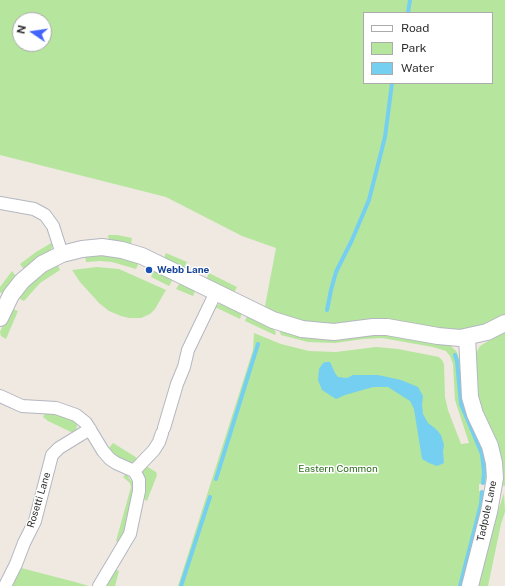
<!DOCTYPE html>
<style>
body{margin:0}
#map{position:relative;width:505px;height:586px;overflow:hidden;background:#efe9e1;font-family:"Public Sans",sans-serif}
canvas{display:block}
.legend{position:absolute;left:363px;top:12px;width:130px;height:72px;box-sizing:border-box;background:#fff;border:1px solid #ababab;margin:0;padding:5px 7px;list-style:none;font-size:12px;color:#2e2e2e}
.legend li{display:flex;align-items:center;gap:8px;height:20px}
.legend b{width:20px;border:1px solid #ababab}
.north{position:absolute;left:12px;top:12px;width:40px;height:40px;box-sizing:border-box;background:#fff;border:1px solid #ababab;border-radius:50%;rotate:283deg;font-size:11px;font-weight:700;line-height:16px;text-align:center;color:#2e2e2e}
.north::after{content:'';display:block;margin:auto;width:14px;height:18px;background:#4264fb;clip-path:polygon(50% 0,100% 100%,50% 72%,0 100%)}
</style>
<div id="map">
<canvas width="505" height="586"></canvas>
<ul class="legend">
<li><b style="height:5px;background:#fff"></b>Road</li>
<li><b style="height:11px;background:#b6e59e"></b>Park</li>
<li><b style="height:11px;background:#75cff0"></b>Water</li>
</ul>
<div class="north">N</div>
</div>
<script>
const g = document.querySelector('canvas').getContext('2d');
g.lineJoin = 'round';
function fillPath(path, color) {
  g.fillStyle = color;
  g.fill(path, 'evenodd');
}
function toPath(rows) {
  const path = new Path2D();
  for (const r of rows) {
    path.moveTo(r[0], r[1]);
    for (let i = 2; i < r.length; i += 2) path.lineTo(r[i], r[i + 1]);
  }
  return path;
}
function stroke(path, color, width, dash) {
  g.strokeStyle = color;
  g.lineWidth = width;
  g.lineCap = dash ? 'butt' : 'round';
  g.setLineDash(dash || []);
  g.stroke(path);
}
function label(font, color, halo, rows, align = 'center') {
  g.font = font + ' "Public Sans",sans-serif';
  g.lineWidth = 3;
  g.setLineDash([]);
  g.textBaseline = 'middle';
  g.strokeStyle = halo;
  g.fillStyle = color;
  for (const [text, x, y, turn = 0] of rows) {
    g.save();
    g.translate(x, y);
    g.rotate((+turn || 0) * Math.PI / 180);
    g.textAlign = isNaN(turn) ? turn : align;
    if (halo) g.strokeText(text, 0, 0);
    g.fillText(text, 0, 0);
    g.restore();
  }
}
fillPath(toPath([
 [0,0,505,0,505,316,496,321,463,332,340,325,300,322,274,312,265,306,276,248,242,236,166,197,0,155],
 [364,13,492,13,492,83,364,83],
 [20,20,44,20,44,44,20,44],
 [108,235,117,235,132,238,131,244,128,245,109,241],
 [53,242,51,251,26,269,23,268,20,264,36,252],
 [103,253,139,262,136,269,112,262,100,261,86,262,85,255],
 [166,253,187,262,184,268,164,258],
 [57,263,60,270,40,283,24,301,20,299,19,296,30,281],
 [97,267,119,269,166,290,155,309,150,314,141,318,129,318,121,316,109,311,99,303,80,282,72,270],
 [155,269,172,279,172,281,169,286,151,277],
 [12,271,15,275,15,278,3,293,1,293,0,292,0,287],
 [209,273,237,287,235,291,233,292,206,280],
 [180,283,196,289,193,296,176,289],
 [221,303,242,313,240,319,215,307],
 [13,309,18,311,6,339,1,336,0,332,10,310],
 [247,316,272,326,276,333,275,335,245,321],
 [279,329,340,339,382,333,448,344,451,346,457,352,462,371,463,401,466,411,480,441,487,464,488,484,479,484,479,491,485,492,464,586,178,586,253,350,254,333,281,344,309,351,336,352,376,347,398,349,439,357,442,360,444,364,445,397,448,410,461,444,469,443,455,400,453,364,450,356,446,351,433,347,382,338,363,339,335,343,308,342,281,335],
 [505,331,505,486,501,485,478,401,475,355,480,346],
 [46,412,52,413,73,420,77,425,76,431,73,433,48,421,43,417],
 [113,443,134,456,139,460,133,463,119,458,108,449],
 [146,466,156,472,157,475,147,501,144,499,145,485,142,472],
 [126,474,132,482,133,493,126,527,118,542,116,541,131,487,130,483,123,477],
 [504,493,505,512,501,524,488,586,478,586,494,523],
 [21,568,75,582,89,586,10,586],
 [116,570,119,571,115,586,106,586]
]), '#b6e59e');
fillPath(toPath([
 [326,362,330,362,335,373,338,377,347,378,353,375,378,375,401,380,418,387,423,396,422,405,423,414,428,423,436,429,441,435,444,445,443,452,444,463,437,466,429,463,422,459,414,409,410,401,388,387,373,387,345,395,336,399,322,390,318,380,319,369,323,363]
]), '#75cff0');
stroke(toPath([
 [408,13,410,0],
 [327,310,331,290,336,272,352,240,369,200,385,137,392,83],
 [455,355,457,361,461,404,482,454,484,472,483,483],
 [216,479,258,344],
 [181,586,210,497],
 [460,586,481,504,482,492]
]), '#75cff0', 4);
const street = toPath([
 [0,203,34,209,45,215,53,226,62,254],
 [0,396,22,406,56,408,76,415,86,423,103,451,110,459,116,463,134,471,137,476,139,480,139,491,130,534,99,586],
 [164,428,177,384,184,367,188,350,216,292],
 [134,471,154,450,159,442,162,433],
 [5,586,16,564,24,543,35,521,52,455,59,448,90,429]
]);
const secondary = toPath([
 [0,318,11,295,22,281,42,264,62,254,82,249,102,247,122,250,142,256,273,320,302,329,334,332,373,327,387,327,438,336,460,338,487,332,505,323],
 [467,337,470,397,475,414,490,446,494,463,495,478,489,512,470,586]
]);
stroke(street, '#b4b7c1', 14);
stroke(secondary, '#b4b7c1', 18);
stroke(street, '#fff', 12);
stroke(secondary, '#fff', 16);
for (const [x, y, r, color] of [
 [149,270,4,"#1a4fb4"]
]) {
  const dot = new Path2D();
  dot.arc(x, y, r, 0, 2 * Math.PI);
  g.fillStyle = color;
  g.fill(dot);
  stroke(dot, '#fff', 1.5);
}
label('bold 10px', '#164399', '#fff', [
 ["Webb Lane",157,270]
], 'left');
label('10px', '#2c6e1b', '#fff', [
 ["Eastern Common",338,469]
]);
label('10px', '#2e2e2e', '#fff', [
 ["Rosetti Lane",39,500,-73],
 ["Tadpole Lane",487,511,-78]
]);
</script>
